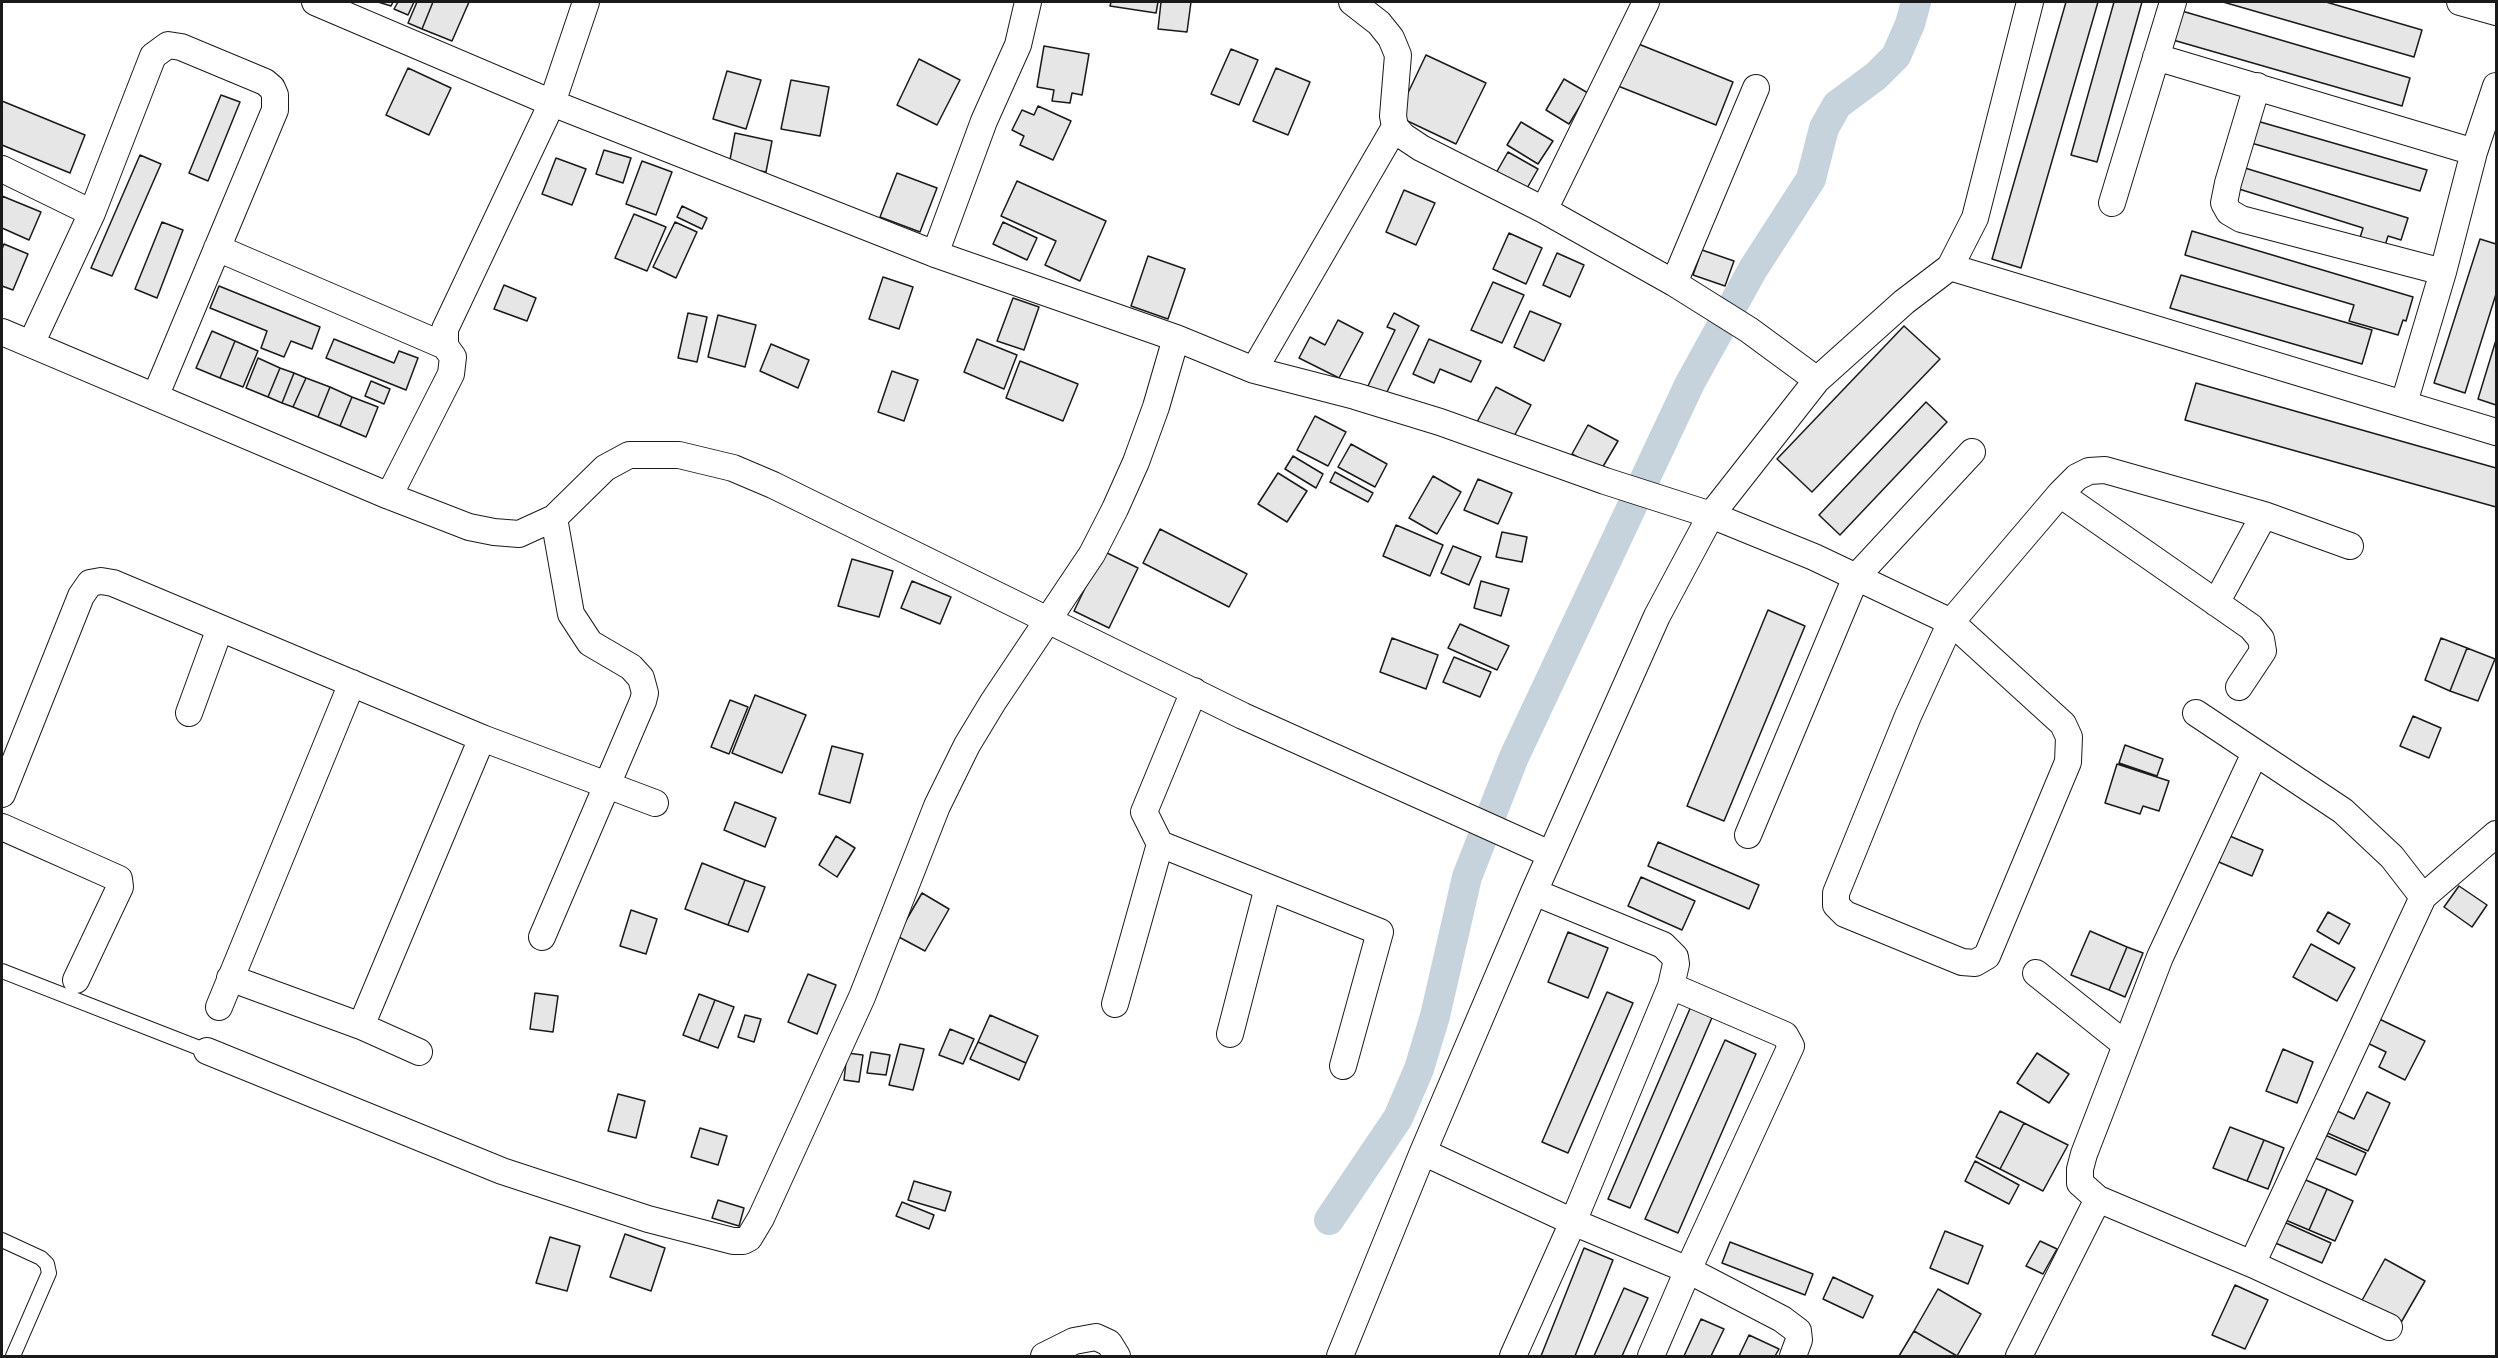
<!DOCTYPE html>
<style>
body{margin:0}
#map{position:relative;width:2498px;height:1358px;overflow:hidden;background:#fff;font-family:"Golos Text",sans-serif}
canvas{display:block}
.frame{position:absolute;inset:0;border:3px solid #1a1a1a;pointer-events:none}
</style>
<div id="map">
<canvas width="2498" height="1358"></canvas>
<div class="frame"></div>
</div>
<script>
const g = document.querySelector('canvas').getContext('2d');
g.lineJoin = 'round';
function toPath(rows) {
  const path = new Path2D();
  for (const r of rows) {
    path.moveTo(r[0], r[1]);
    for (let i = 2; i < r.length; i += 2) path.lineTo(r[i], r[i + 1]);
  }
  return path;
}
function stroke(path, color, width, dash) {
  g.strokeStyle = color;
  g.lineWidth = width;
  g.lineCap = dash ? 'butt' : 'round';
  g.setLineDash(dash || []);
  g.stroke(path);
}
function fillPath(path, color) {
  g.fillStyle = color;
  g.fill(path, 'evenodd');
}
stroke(toPath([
 [1329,1220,1398,1118,1419,1069,1435,1016,1467,877,1514,757,1690,383,1753,269,1811,179,1824,128,1837,105,1876,76,1896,56,1910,24,1916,2]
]), '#c6d2dc', 30);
const building = toPath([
 [378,2,393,2,391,6,378,2],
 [398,2,414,2,408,15,394,9,398,2],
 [417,2,433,2,422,29,408,23,417,2],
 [433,2,469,2,452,41,422,29,433,2],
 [1111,2,1158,2,1156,13,1110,6,1111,2],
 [1161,2,1191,2,1187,32,1158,29,1161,2],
 [2066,2,2098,2,2021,268,1992,259,2066,2],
 [2114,2,2142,2,2097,162,2071,155,2114,2],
 [2223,2,2326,2,2422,30,2414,57,2223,2],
 [2182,11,2410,78,2402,106,2173,40,2182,11],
 [1636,43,1733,82,1716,125,1618,86,1636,43],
 [1044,46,1089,54,1082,95,1072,93,1070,103,1052,101,1054,90,1037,87,1044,46],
 [1231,49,1258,60,1239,105,1211,94,1231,49],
 [1426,55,1486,83,1456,144,1397,116,1426,55],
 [919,59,960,80,937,125,897,105,919,59],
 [408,68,451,88,429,135,386,115,408,68],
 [1276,68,1310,82,1288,135,1253,121,1276,68],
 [727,71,761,80,746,129,713,119,727,71],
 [1564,79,1588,93,1569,124,1546,110,1564,79],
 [791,80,829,87,820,136,781,129,791,80],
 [221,95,240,102,208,181,189,173,221,95],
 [2,101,85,135,70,173,2,145,2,101],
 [1038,106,1071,121,1053,160,1020,145,1024,136,1012,130,1022,110,1034,115,1038,106],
 [2257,121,2427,170,2420,191,2251,143,2257,121],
 [1521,122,1553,141,1538,164,1507,145,1521,122],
 [735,133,772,141,766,172,729,165,735,133],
 [604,150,631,158,623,183,596,174,604,150],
 [1508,152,1538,169,1526,190,1496,173,1508,152],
 [140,155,161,164,112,276,91,268,140,155],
 [556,158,586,169,572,205,542,194,556,158],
 [642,161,672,172,656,215,626,204,642,161],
 [2245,168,2408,218,2401,240,2388,236,2383,252,2358,244,2363,228,2239,189,2245,168],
 [897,173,937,188,920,232,880,217,897,173],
 [1017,181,1106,221,1080,281,1045,265,1056,241,1001,216,1017,181],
 [1404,190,1435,203,1416,245,1386,232,1404,190],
 [2,196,41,212,29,240,2,228,2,196],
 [682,206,707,218,702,229,677,217,682,206],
 [634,214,666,227,647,271,615,258,634,214],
 [162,222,183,230,157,298,135,289,162,222],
 [675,222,697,232,676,278,653,267,675,222],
 [1003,222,1037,238,1027,260,993,244,1003,222],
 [2192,231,2413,297,2406,321,2403,320,2398,335,2349,321,2354,305,2185,255,2192,231],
 [1509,233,1542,248,1526,284,1493,269,1509,233],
 [2480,239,2496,244,2496,294,2465,393,2434,383,2480,239],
 [4,244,28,254,13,290,2,286,2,249,4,244],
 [1702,250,1734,261,1725,286,1693,275,1702,250],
 [1557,253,1584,265,1570,297,1543,285,1557,253],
 [1148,256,1185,269,1168,319,1131,306,1148,256],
 [2181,275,2372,330,2362,364,2170,308,2181,275],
 [883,277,913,287,899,329,869,319,883,277],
 [1493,282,1524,295,1502,343,1471,330,1493,282],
 [504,285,536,298,527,321,494,309,504,285],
 [219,286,320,327,312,349,291,341,284,357,261,348,267,331,210,308,219,286],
 [1013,298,1039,307,1024,350,997,341,1013,298],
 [1530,311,1561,324,1544,361,1514,347,1530,311],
 [688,313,707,317,697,362,678,358,688,313],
 [1394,313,1419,326,1385,396,1367,388,1395,330,1387,327,1394,313],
 [718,315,756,325,745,367,708,357,718,315],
 [1338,320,1363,333,1339,378,1299,358,1310,337,1325,345,1338,320],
 [1904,326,1940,359,1812,492,1777,459,1904,326],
 [212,331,235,341,220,378,196,368,212,331],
 [334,339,394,363,399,351,418,358,406,390,326,358,334,339],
 [977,339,1017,355,1004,389,964,372,977,339],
 [1429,339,1481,361,1471,382,1440,369,1434,383,1413,374,1429,339],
 [2496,340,2496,405,2478,399,2496,340],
 [235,341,258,351,243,387,220,378,235,341],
 [771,344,809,360,798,388,760,371,771,344],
 [258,358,280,368,268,397,246,388,258,358],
 [1020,361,1078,384,1063,421,1006,398,1020,361],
 [280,368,294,373,282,403,268,397,280,368],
 [892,371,918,380,904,421,878,412,892,371],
 [294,373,306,378,293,407,282,403,294,373],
 [306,378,330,387,318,417,293,407,306,378],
 [371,381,390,389,384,404,365,396,371,381],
 [2196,383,2496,468,2496,507,2185,420,2196,383],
 [330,387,352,397,340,426,318,417,330,387],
 [1496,387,1531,405,1512,440,1477,422,1496,387],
 [352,397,378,407,366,437,340,426,352,397],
 [1926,402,1947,422,1840,535,1819,515,1926,402],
 [1315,416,1346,432,1328,466,1297,450,1315,416],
 [1588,425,1618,441,1601,470,1572,454,1588,425],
 [1351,444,1387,464,1375,487,1338,467,1351,444],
 [1293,456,1323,474,1316,488,1285,469,1293,456],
 [1335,472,1373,493,1368,502,1330,482,1335,472],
 [1278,473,1307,491,1287,522,1258,504,1278,473],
 [1433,476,1461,492,1437,534,1409,518,1433,476],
 [1478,479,1512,493,1498,524,1464,510,1478,479],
 [1396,525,1443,545,1430,576,1383,556,1396,525],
 [1160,529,1247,574,1229,607,1143,563,1160,529],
 [1502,532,1527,537,1522,562,1496,557,1502,532],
 [1453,546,1481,557,1469,585,1441,573,1453,546],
 [1103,551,1138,568,1109,628,1074,611,1103,551],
 [852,559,893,571,879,617,838,606,852,559],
 [912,581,951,597,940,624,901,608,912,581],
 [1481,581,1509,589,1501,616,1474,608,1481,581],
 [1768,610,1805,626,1724,821,1687,806,1768,610],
 [1460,624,1509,646,1497,670,1448,648,1460,624],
 [1392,638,1438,655,1426,689,1380,672,1392,638],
 [2441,638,2467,648,2450,691,2425,680,2441,638],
 [2467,648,2495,659,2478,701,2450,691,2467,648],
 [1454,657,1491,672,1480,697,1443,682,1454,657],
 [755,695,806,715,782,773,732,753,755,695],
 [730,700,748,707,729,754,711,747,730,700],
 [2413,716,2441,728,2429,758,2400,746,2413,716],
 [2125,745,2163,759,2157,776,2119,763,2125,745],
 [832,746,863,754,850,803,819,794,832,746],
 [2117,764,2169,781,2159,811,2143,806,2140,814,2105,803,2117,764],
 [735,802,776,818,765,847,724,830,735,802],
 [2225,834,2263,850,2252,876,2214,860,2225,834],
 [836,836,855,848,837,877,819,865,836,836],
 [1658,842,1759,885,1749,909,1648,866,1658,842],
 [702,863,745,880,728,925,685,909,702,863],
 [1641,877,1695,901,1682,930,1628,906,1641,877],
 [745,880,765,887,748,932,728,925,745,880],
 [2459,886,2487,905,2472,927,2444,907,2459,886],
 [922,893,949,909,925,951,897,936,922,893],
 [631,910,657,919,646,954,620,946,631,910],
 [2328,912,2350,924,2339,944,2317,931,2328,912],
 [2090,931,2127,947,2109,990,2071,975,2090,931],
 [1568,932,1608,948,1588,998,1548,982,1568,932],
 [2311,944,2355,968,2337,1001,2293,977,2311,944],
 [2127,947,2143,953,2125,997,2109,990,2127,947],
 [808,974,836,985,817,1034,788,1022,808,974],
 [1607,992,1633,1003,1568,1153,1542,1142,1607,992],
 [535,993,558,996,553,1032,530,1029,535,993],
 [699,994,715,1000,699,1041,683,1035,699,994],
 [715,1000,734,1007,718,1048,699,1041,715,1000],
 [1692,1004,1714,1013,1630,1208,1608,1199,1692,1004],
 [745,1015,761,1019,754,1042,738,1037,745,1015],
 [990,1015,1038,1036,1026,1063,978,1042,990,1015],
 [2371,1015,2425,1041,2405,1080,2379,1067,2386,1052,2359,1039,2371,1015],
 [950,1029,974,1039,963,1064,939,1055,950,1029],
 [1725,1040,1756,1054,1678,1233,1645,1219,1725,1040],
 [978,1042,1026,1063,1019,1080,970,1059,978,1042],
 [900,1044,924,1049,913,1090,889,1085,900,1044],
 [2283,1049,2313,1062,2297,1103,2266,1091,2283,1049],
 [871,1052,890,1055,886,1075,867,1073,871,1052],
 [847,1053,863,1055,859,1082,844,1080,847,1053],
 [2037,1053,2069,1074,2049,1103,2017,1083,2037,1053],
 [2367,1092,2390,1103,2368,1151,2323,1131,2333,1109,2354,1119,2367,1092],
 [618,1094,645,1101,636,1138,608,1131,618,1094],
 [2000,1111,2024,1123,2000,1169,1976,1157,2000,1111],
 [2024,1123,2068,1145,2043,1191,2000,1169,2024,1123],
 [2230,1127,2264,1140,2247,1181,2213,1168,2230,1127],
 [700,1128,727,1136,718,1165,691,1157,700,1128],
 [2325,1135,2366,1153,2356,1175,2315,1158,2325,1135],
 [2264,1140,2284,1148,2268,1189,2247,1181,2264,1140],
 [1975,1161,2019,1185,2009,1204,1965,1181,1975,1161],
 [2294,1175,2327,1189,2309,1230,2276,1216,2294,1175],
 [914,1181,951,1192,945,1211,908,1200,914,1181],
 [2327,1189,2353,1201,2335,1241,2309,1230,2327,1189],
 [718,1200,744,1208,739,1226,712,1218,718,1200],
 [902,1202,934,1215,929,1229,896,1216,902,1202],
 [2275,1218,2331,1243,2322,1263,2266,1239,2275,1218],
 [1945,1231,1983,1246,1968,1284,1930,1268,1945,1231],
 [625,1234,665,1248,651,1291,610,1277,625,1234],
 [550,1237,580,1246,567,1291,536,1283,550,1237],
 [2040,1241,2057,1249,2043,1274,2026,1266,2040,1241],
 [1730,1242,1813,1274,1805,1295,1722,1263,1730,1242],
 [1584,1248,1613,1260,1575,1356,1541,1356,1584,1248],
 [2385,1259,2425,1281,2399,1326,2360,1304,2385,1259],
 [1833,1277,1873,1296,1863,1318,1823,1299,1833,1277],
 [2235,1285,2268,1300,2245,1349,2212,1335,2235,1285],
 [1624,1288,1648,1298,1622,1356,1594,1356,1624,1288],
 [1938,1289,1981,1314,1957,1356,1914,1331,1938,1289],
 [1701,1319,1724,1329,1711,1356,1684,1356,1701,1319],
 [1914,1331,1957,1356,1899,1356,1914,1331],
 [1749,1335,1779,1349,1775,1356,1739,1356,1749,1335]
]);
fillPath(building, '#e6e6e6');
stroke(building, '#1a1a1a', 1.5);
const service = toPath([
 [2,971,207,1051],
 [2,1240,41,1258,47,1264,49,1273,13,1356]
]);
const minor = toPath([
 [315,2,552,103,935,254,1176,338,1254,370,1355,396,1440,422,1605,481,1711,515,1814,557,1951,622,2063,724,2069,737,2068,762,1987,956,1975,963,1962,962,1845,914,1836,905,1836,893,1908,716,1951,622,2060,494,2077,477,2089,471,2105,470,2264,515,2350,546],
 [1352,2,1379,23,1391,38,1398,55,1393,116,1395,127,1403,136,1421,148,1544,210,1674,283,1749,330,1817,380],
 [2460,2,2496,12],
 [2156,57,2474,152],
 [2257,86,2228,183,2224,203,2229,212,2241,219,2443,272],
 [2,169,92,213],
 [2112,203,2173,2],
 [1544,210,1646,2],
 [217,248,445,346],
 [935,254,984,121,1018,45,1028,2],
 [1950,267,2496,432],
 [1674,283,1756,88],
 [2,332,389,496,469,527,494,532,519,534,554,518,605,468,629,455,679,455,733,468,773,485,1243,716,1550,854],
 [31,344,92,213,153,56,168,45,181,47,265,82,272,88,275,95,275,110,155,397],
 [1254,370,1395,127],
 [2404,403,2443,272,2474,152,2496,86],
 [2060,494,2251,627,2261,639,2263,651,2239,687],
 [389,496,451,374,453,357,445,346,445,329,552,103,586,2],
 [2216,603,2264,515],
 [189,713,220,628],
 [2196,713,2343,811,2392,857,2423,897],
 [2,794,81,596,90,583,101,581,113,583,482,738,655,803],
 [2,827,119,879,120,887,76,980],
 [1748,835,1856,577,1972,452],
 [1160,844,1380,932,1343,1066],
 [542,937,643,701,645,693,641,678,631,667,590,643,571,614,554,518],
 [2036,973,2126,1045],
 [230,978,361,1026,419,1052],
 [1115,1004,1160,844,1144,812,1194,691],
 [219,1007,352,683],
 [361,1026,482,738],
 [1230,1034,1268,887],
 [207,1051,502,1171,648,1219,733,1241,743,1241,749,1238,761,1218,862,997,937,806,967,745,993,702,1092,554,1115,509,1136,462,1156,407,1176,338],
 [1423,1152,1573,1222,1688,1270,1782,1319,1798,1331,1799,1340,1793,1356],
 [2098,1199,2252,1264,2423,897,2496,834],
 [2252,1264,2389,1327],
 [1044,1356,1074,1341,1096,1337,1109,1343,1117,1356],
 [1340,1356,1423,1152,1534,892,1657,616,1711,515,1817,380,1904,302,1950,267,1975,218,2030,2],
 [1513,1356,1573,1222,1671,986,1676,964,1675,957,1663,945,1534,892],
 [1651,1356,1688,1270,1791,1046,1785,1035,1671,986],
 [2019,1356,2098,1199,2080,1183,2080,1169,2084,1154,2160,957,2255,753]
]);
stroke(service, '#1a1a1a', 16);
stroke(minor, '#1a1a1a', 28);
stroke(service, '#fff', 14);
stroke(minor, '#fff', 26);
</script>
